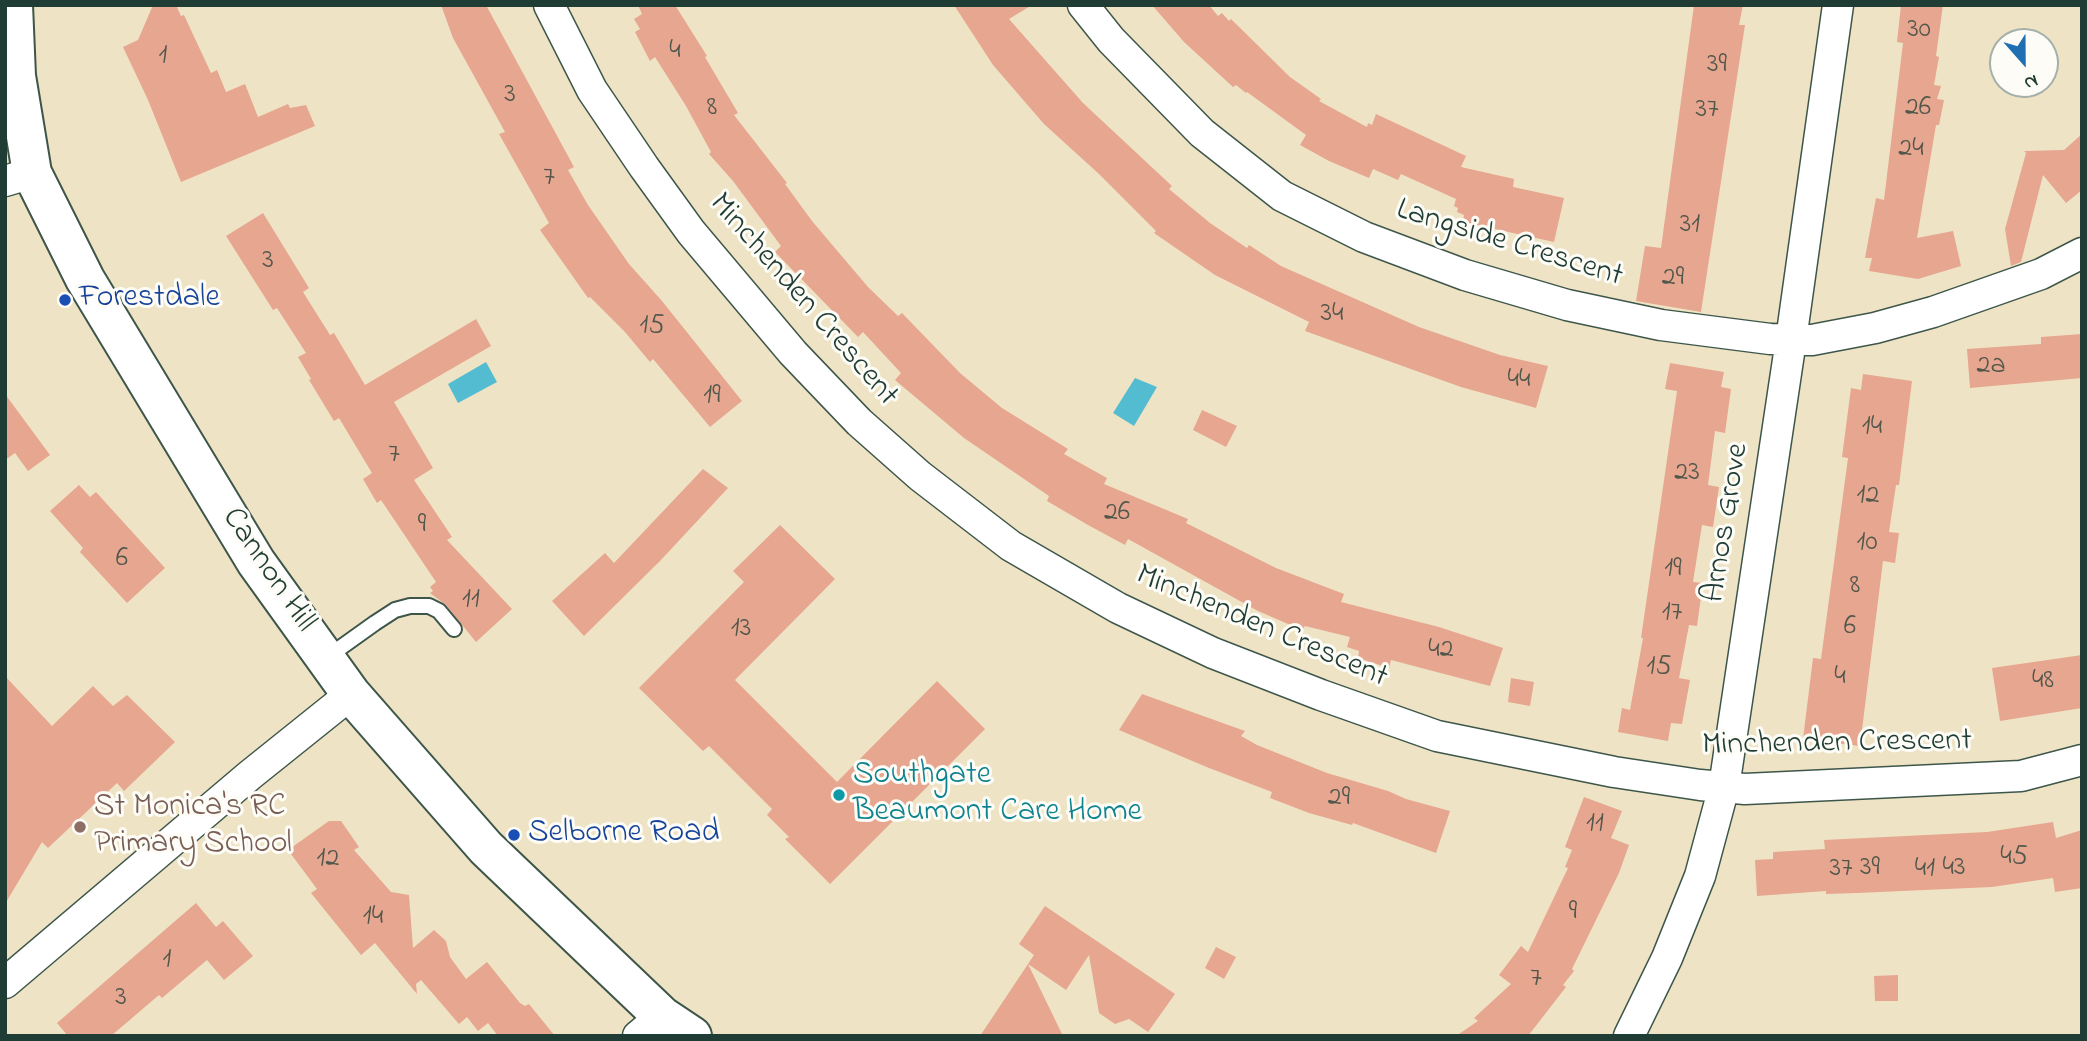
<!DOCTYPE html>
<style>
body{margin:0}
#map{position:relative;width:2087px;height:1041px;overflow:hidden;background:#eee4c5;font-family:"Indie Flower",sans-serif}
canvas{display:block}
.frame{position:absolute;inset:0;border:7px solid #1f3d34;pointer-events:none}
.north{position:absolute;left:1989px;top:28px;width:70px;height:70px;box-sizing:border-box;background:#fdfcf7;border:2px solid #a4b0a9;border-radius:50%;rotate:159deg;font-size:19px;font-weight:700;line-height:28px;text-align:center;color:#1f3d34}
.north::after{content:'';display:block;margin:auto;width:24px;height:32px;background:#1f6fb2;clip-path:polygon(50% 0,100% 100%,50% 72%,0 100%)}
</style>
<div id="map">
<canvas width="2087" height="1041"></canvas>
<div class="frame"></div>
<div class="north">N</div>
</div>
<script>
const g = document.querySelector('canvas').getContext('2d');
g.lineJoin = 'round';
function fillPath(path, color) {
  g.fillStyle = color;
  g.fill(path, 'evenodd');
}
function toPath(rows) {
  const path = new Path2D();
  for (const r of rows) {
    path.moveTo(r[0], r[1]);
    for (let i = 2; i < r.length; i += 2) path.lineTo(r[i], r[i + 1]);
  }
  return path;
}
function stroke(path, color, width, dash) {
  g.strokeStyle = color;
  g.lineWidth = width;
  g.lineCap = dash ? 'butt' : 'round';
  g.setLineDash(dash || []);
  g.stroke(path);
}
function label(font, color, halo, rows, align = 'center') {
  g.font = font + ' "Indie Flower",sans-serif';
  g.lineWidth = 6;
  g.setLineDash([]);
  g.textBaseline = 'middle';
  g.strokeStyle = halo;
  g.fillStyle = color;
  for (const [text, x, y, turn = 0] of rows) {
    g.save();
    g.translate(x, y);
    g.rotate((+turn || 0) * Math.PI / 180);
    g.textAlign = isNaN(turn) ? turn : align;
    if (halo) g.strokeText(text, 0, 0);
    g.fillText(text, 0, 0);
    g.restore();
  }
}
fillPath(toPath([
 [486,362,497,382,458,403,448,384],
 [1135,378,1157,387,1134,426,1113,413]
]), '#54bcd1');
fillPath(toPath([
 [153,5,176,5,181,16,184,15,211,73,217,70,226,92,245,84,258,117,288,104,290,108,306,105,315,126,181,182,148,100,123,47,138,40],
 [441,5,486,5,574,167,568,170,588,205,629,264,662,301,742,401,710,427,653,359,650,362,625,332,590,297,588,298,540,230,549,223,499,134,505,132,453,38],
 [638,5,675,5,707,56,705,57,738,113,734,115,787,183,785,184,812,221,868,287,898,316,902,313,960,373,1002,408,1068,449,1064,454,1107,478,1104,484,1188,519,1186,523,1276,568,1344,594,1341,602,1439,627,1503,648,1490,686,1391,660,1389,668,1358,658,1359,651,1347,647,1350,637,1305,626,1302,630,1258,611,1128,539,1125,545,1088,525,1047,501,1049,496,964,438,895,380,901,373,863,332,858,337,775,252,781,246,733,181,709,154,711,152,686,106,655,57,650,61,635,32,640,29,634,19,642,14],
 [954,5,1032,5,1009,19,1083,103,1172,186,1169,189,1210,223,1247,248,1249,245,1281,266,1419,327,1500,355,1548,366,1536,408,1461,387,1305,331,1309,322,1215,275,1154,233,1156,231,1099,174,1044,124,993,65],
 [1152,5,1209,5,1218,16,1222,13,1229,21,1231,19,1290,77,1321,99,1319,101,1367,127,1368,123,1372,125,1376,114,1466,156,1461,167,1514,179,1513,187,1564,198,1554,242,1463,222,1464,215,1457,212,1458,208,1454,206,1456,199,1401,174,1398,180,1373,169,1369,178,1329,161,1300,145,1306,135,1247,92,1246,93,1236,85,1233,87,1184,42],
 [1694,5,1743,5,1739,25,1745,25,1701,312,1636,301,1645,246,1661,248],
 [1901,5,1943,5,1936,56,1939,57,1934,85,1941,86,1937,99,1944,100,1939,125,1936,125,1917,238,1953,231,1961,266,1918,279,1869,271,1872,258,1865,258,1876,198,1884,200,1903,43,1897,42],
 [2082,134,2082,190,2066,203,2043,175,2021,262,2011,266,2005,229,2026,153,2024,151,2064,150],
 [263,213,309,288,303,292,330,335,334,333,365,385,476,319,491,346,394,402,433,468,414,480,452,537,447,540,512,609,476,642,446,605,430,593,433,591,430,587,436,582,381,500,377,503,363,479,372,473,339,418,334,421,309,380,311,379,298,357,306,353,277,308,273,310,226,236],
 [2082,334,2082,378,1970,388,1967,349,2041,344,2041,337],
 [1670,363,1724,372,1721,387,1731,389,1725,433,1715,431,1708,485,1719,487,1713,527,1702,525,1693,582,1703,583,1697,626,1689,625,1679,678,1690,680,1682,724,1671,723,1668,741,1618,732,1622,708,1630,710,1643,638,1641,638,1677,391,1665,389],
 [1863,374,1912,381,1899,485,1896,485,1889,532,1899,533,1895,563,1883,561,1860,746,1803,739,1813,658,1821,659,1848,458,1842,457,1851,388,1861,390],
 [5,394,50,455,28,471,15,453,5,460],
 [1202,410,1237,426,1226,447,1193,430],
 [703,469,728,488,660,561,584,636,552,601,605,553,614,563],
 [79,485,90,497,96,492,165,568,127,603,80,552,83,548,50,511],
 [780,525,835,579,735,680,837,782,937,681,985,729,830,884,785,839,789,837,767,815,772,809,709,746,703,751,639,688,744,582,733,571],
 [2082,655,2082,708,2000,721,1992,668],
 [5,676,52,726,93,686,113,706,127,695,175,742,124,791,117,783,48,848,42,842,5,904],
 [1511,678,1534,682,1530,706,1508,702],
 [1142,694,1245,731,1241,736,1257,745,1327,773,1388,791,1406,799,1450,811,1436,853,1353,823,1352,825,1309,813,1270,798,1272,792,1209,768,1119,730],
 [1584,797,1622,811,1611,838,1629,845,1619,873,1572,969,1574,971,1563,985,1566,987,1528,1036,1456,1036,1478,1021,1474,1018,1511,984,1499,975,1521,946,1528,952,1568,868,1565,867,1572,850,1565,847],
 [329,821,341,821,359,847,354,850,391,892,409,895,413,948,434,930,446,941,450,957,466,979,487,962,520,1003,525,1006,529,1004,555,1036,498,1036,488,1023,478,1031,467,1017,459,1024,421,980,416,984,417,994,375,943,361,955,311,893,317,889,288,850],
 [2053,822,2056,838,2082,830,2082,888,2055,892,2053,878,1992,887,1857,893,1826,894,1826,891,1757,896,1755,860,1773,859,1773,852,1825,849,1824,840,1987,832],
 [196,903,216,927,223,921,253,956,224,980,207,960,162,998,159,995,111,1036,68,1036,57,1023],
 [1045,906,1175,994,1148,1032,1129,1019,1115,1024,1099,1013,1089,955,1066,990,1028,964,1063,1036,980,1036,1034,955,1019,944],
 [1216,947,1236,957,1224,979,1205,968],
 [1898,975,1898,1001,1875,1001,1874,976]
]), '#e6a690');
const lane = toPath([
 [326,658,375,623,395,610,410,606,429,606,439,611,454,629]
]);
const street = toPath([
 [549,5,592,90,644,167,691,232,793,353,859,422,920,476,1011,546,1118,608,1213,653,1321,695,1437,736,1614,772,1700,785,1745,789,2021,776,2082,760],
 [1083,5,1111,40,1202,133,1282,196,1364,237,1465,275,1567,305,1661,325,1770,339,1812,340,1875,328,1933,312,2041,274,2082,253],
 [5,181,32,173],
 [5,983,250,775,351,694],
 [638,1036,662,1016],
 [1629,1036,1667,958,1700,876,1724,787,1791,340,1838,5]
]);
const primary = toPath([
 [13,5,16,76,32,173,85,279,256,562,351,694,486,848,662,1016,692,1036]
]);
stroke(lane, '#3e564a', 18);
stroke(street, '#3e564a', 33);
stroke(primary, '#3e564a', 42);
stroke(lane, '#fff', 14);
stroke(street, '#fff', 30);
stroke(primary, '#fff', 38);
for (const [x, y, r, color] of [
 [65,300,7,"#1a4fb4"],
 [839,795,7,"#0f9aa8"],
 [80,827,7,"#8d6e63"],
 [514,835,7,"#1a4fb4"]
]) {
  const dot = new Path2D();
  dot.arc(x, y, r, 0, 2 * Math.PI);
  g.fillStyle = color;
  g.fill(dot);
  stroke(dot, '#fdfcf7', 2.5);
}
label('28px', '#51574b', null, [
 ["30",1919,31],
 ["4",675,52],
 ["1",163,57],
 ["39",1717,66],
 ["3",510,96],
 ["8",712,109],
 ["26",1918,109],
 ["37",1707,111],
 ["24",1911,150],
 ["7",549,179],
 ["31",1690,226],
 ["3",268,262],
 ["29",1673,279],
 ["34",1332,315],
 ["15",652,327],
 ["2a",1991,367],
 ["44",1519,381],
 ["19",712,397],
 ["14",1872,428],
 ["7",394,456],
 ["23",1687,474],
 ["12",1868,497],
 ["26",1117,514],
 ["9",422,526],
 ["10",1867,544],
 ["6",122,560],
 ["19",1673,570],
 ["8",1855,587],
 ["11",471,601],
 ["17",1672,614],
 ["6",1850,628],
 ["13",741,630],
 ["42",1441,651],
 ["15",1659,668],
 ["4",1840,678],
 ["48",2043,682],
 ["29",1339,799],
 ["11",1595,825],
 ["45",2014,858],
 ["12",328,860],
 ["39",1870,869],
 ["43",1954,869],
 ["37",1841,870],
 ["41",1925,870],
 ["9",1573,913],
 ["14",373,918],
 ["1",167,961],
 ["7",1536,980],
 ["3",121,999]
]);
label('32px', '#1f3d34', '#fdfcf7', [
 ["Langside Crescent",1509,245,17],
 ["Minchenden Crescent",802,301,49],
 ["Arnos Grove",1728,523,-81],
 ["Cannon Hill",267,571,56],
 ["Minchenden Crescent",1261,628,23],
 ["Minchenden Crescent",1837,745,-1]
]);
label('32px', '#164399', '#fdfcf7', [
 ["Forestdale",79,300],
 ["Selborne Road",528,835]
], 'left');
label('32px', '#0d838f', '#fdfcf7', [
 ["Southgate",853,777],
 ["Beaumont Care Home",853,814]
], 'left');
label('32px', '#785e54', '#fdfcf7', [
 ["St Monica's RC",94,809],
 ["Primary School",94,846]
], 'left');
</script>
